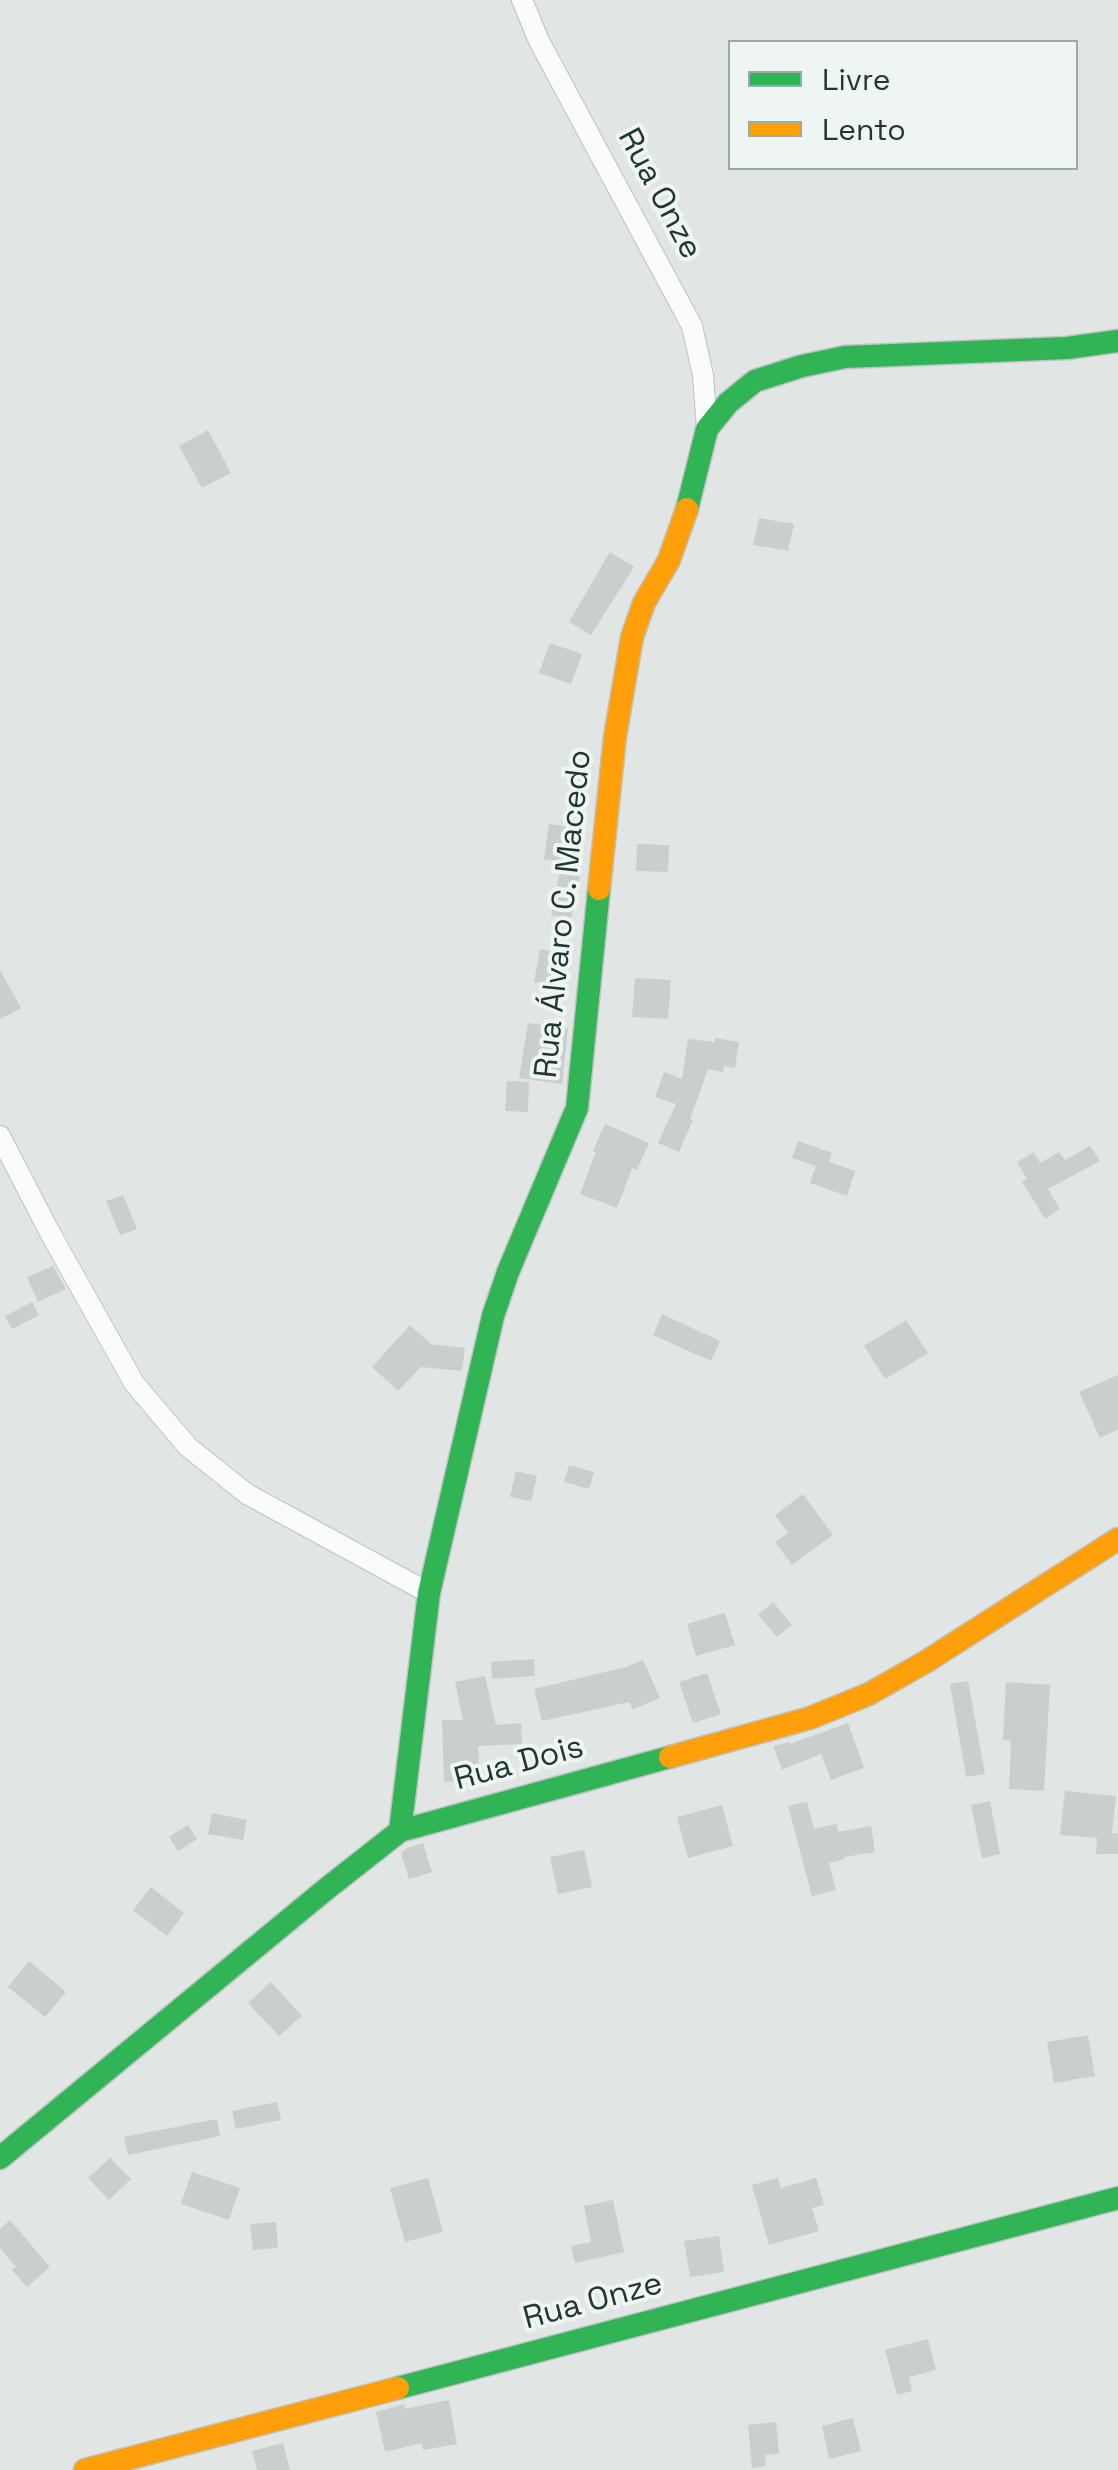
<!DOCTYPE html>
<meta charset="utf-8">
<style>
body{margin:0}
#map{position:relative;width:1118px;height:2470px;overflow:hidden;background:#e1e6e5;font-family:"Space Grotesk",sans-serif}
canvas{display:block}
.legend{position:absolute;left:728px;top:40px;width:350px;height:130px;box-sizing:border-box;background:#eef5f3;border:2px solid #9ca9a7;margin:0;padding:12px 18px;list-style:none;font-size:30px;color:#223634}
.legend li{display:flex;align-items:center;gap:20px;height:50px}
.legend b{width:50px;border:2px solid #9ca9a7}
</style>
<div id="map">
<canvas width="1118" height="2470"></canvas>
<ul class="legend">
<li><b style="height:12px;background:#30b455"></b>Livre</li>
<li><b style="height:12px;background:#ff9f0a"></b>Lento</li>
</ul>
</div>
<script>
const g = document.querySelector('canvas').getContext('2d');
g.lineJoin = 'round';
function fillPath(path, color) {
  g.fillStyle = color;
  g.fill(path, 'evenodd');
}
function toPath(rows) {
  const path = new Path2D();
  for (const r of rows) {
    path.moveTo(r[0], r[1]);
    for (let i = 2; i < r.length; i += 2) path.lineTo(r[i], r[i + 1]);
  }
  return path;
}
function stroke(path, color, width, dash) {
  g.strokeStyle = color;
  g.lineWidth = width;
  g.lineCap = dash ? 'butt' : 'round';
  g.setLineDash(dash || []);
  g.stroke(path);
}
function label(font, color, halo, rows, align = 'center') {
  g.font = font + ' "Space Grotesk",sans-serif';
  g.lineWidth = 8;
  g.setLineDash([]);
  g.textBaseline = 'middle';
  g.strokeStyle = halo;
  g.fillStyle = color;
  for (const [text, x, y, turn = 0] of rows) {
    g.save();
    g.translate(x, y);
    g.rotate((+turn || 0) * Math.PI / 180);
    g.textAlign = isNaN(turn) ? turn : align;
    if (halo) g.strokeText(text, 0, 0);
    g.fillText(text, 0, 0);
    g.restore();
  }
}
fillPath(toPath([
 [208,430,231,473,202,488,179,446],
 [759,518,794,524,788,551,753,545],
 [610,552,634,567,591,635,569,622],
 [550,643,582,654,571,684,539,673],
 [549,824,577,828,572,863,544,859],
 [637,844,669,845,668,872,636,871],
 [560,872,580,876,571,919,551,915],
 [540,949,559,953,553,986,534,982],
 [0,970,21,1008,0,1019],
 [635,978,671,980,668,1019,632,1017],
 [528,1023,568,1029,562,1084,519,1078],
 [715,1038,739,1042,735,1068,724,1066,723,1072,708,1069,690,1119,693,1120,679,1152,658,1143,676,1104,655,1097,664,1072,682,1079,688,1039,714,1042],
 [507,1081,529,1082,528,1112,505,1111],
 [605,1124,649,1143,637,1170,632,1168,617,1208,580,1194,596,1152,593,1151],
 [798,1141,832,1153,829,1162,855,1171,847,1196,810,1183,816,1166,792,1158],
 [1090,1146,1100,1161,1048,1189,1060,1209,1045,1219,1022,1182,1027,1179,1017,1162,1034,1152,1040,1163,1059,1152,1065,1160],
 [123,1195,137,1229,120,1235,106,1201],
 [53,1266,66,1289,38,1302,27,1277],
 [32,1302,39,1315,12,1329,5,1316],
 [662,1314,720,1341,711,1361,653,1335],
 [906,1320,928,1353,885,1379,864,1346],
 [410,1325,431,1344,465,1348,462,1371,421,1367,398,1391,372,1367],
 [1118,1375,1118,1429,1100,1438,1079,1392],
 [569,1465,594,1472,589,1489,564,1482],
 [516,1471,537,1476,531,1501,510,1497],
 [803,1494,833,1535,792,1565,775,1542,788,1533,775,1515],
 [773,1602,792,1625,777,1637,758,1615],
 [725,1613,735,1645,696,1656,687,1624],
 [534,1659,535,1676,492,1679,491,1662],
 [643,1660,660,1698,633,1709,629,1702,542,1721,534,1689,626,1667],
 [707,1673,721,1714,693,1723,679,1682],
 [485,1676,496,1725,521,1723,522,1744,478,1746,480,1781,444,1782,442,1720,463,1720,455,1682],
 [968,1681,985,1774,966,1777,950,1684],
 [1006,1682,1050,1685,1044,1791,1009,1789,1011,1741,1003,1740],
 [848,1723,864,1768,831,1780,821,1754,782,1770,773,1746,790,1742,790,1744],
 [1065,1791,1116,1796,1112,1833,1118,1834,1118,1854,1096,1854,1097,1838,1060,1835],
 [990,1801,1000,1854,982,1858,971,1805],
 [807,1802,814,1829,836,1824,838,1832,871,1826,875,1852,844,1857,845,1859,829,1863,836,1890,812,1896,788,1806],
 [722,1805,733,1846,688,1858,677,1817],
 [212,1813,247,1820,243,1840,208,1834],
 [188,1825,197,1839,178,1851,169,1837],
 [423,1843,432,1872,409,1879,401,1853,407,1848],
 [584,1850,592,1887,558,1894,550,1857],
 [151,1887,184,1913,167,1936,133,1910],
 [29,1961,66,1992,45,2017,8,1987],
 [271,1982,302,2016,279,2036,248,2003],
 [1088,2035,1095,2076,1054,2083,1047,2042],
 [277,2102,281,2120,236,2129,232,2111],
 [217,2119,220,2136,128,2155,124,2137],
 [110,2158,131,2179,109,2200,88,2178],
 [192,2172,240,2188,229,2220,181,2204],
 [428,2178,443,2232,405,2242,390,2188],
 [778,2178,781,2188,816,2178,824,2205,812,2208,819,2231,769,2245,752,2185],
 [613,2200,624,2252,575,2263,571,2246,591,2242,584,2206],
 [10,2220,50,2267,27,2287,12,2270,16,2267,0,2248,0,2229],
 [276,2222,278,2248,253,2250,250,2224],
 [719,2236,724,2272,690,2277,684,2241],
 [928,2339,936,2370,909,2377,912,2391,897,2395,885,2350],
 [449,2400,457,2444,423,2450,422,2443,385,2452,376,2412,404,2404,405,2409],
 [853,2418,861,2451,829,2459,822,2426],
 [776,2422,779,2454,765,2455,766,2466,752,2468,748,2425],
 [283,2443,290,2470,257,2470,252,2451]
]), '#cacecd');
const street = toPath([
 [522,0,539,41,692,326,703,375,707,429],
 [0,1136,49,1231,134,1383,188,1447,247,1494,429,1593]
]);
const fast = toPath([
 [687,509,707,429,728,403,755,381,802,366,845,357,1067,348,1118,341],
 [400,1831,429,1593,493,1316,508,1272,577,1108,599,889],
 [0,2158,325,1890,400,1831,670,1757],
 [398,2388,1118,2198]
]);
const slow = toPath([
 [599,889,615,737,632,637,644,603,669,560,687,509],
 [670,1757,810,1718,869,1694,927,1661,1118,1539],
 [85,2470,398,2388]
]);
stroke(street, '#bec3c2', 22);
stroke(fast, '#bdc3c2', 25);
stroke(slow, '#bdc3c2', 25);
stroke(street, '#fafbfb', 20);
stroke(fast, '#30b455', 22);
stroke(slow, '#ff9f0a', 22);
label('32px', '#223634', '#eef5f3', [
 ["Rua Onze",659,194,62],
 ["Rua Álvaro C. Macedo",564,914,-84],
 ["Rua Dois",519,1764,-15],
 ["Rua Onze",593,2302,-15]
]);
</script>
